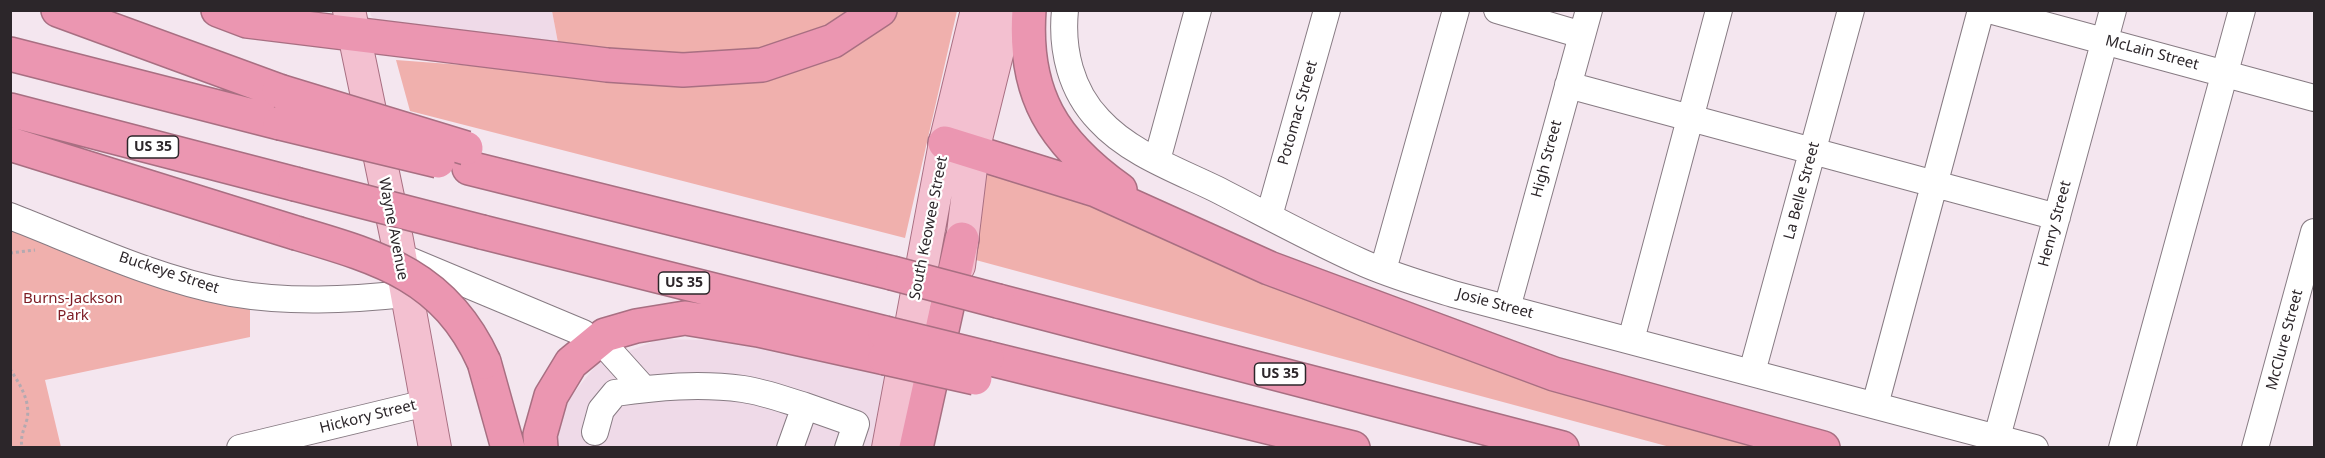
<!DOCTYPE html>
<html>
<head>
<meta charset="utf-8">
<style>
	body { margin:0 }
	#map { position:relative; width:2325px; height:458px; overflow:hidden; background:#f4e6ef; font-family:"Noto Sans",sans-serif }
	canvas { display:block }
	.frame { position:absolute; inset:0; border:12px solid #2c262a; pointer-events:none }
</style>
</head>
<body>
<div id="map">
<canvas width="2325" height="458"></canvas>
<div class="frame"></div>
</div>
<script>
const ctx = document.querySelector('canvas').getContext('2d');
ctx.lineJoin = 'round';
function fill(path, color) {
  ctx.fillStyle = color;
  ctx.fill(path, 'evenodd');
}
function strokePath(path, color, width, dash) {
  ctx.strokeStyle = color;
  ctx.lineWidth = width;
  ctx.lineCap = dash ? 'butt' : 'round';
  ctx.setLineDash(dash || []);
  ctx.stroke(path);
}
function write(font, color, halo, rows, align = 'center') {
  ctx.font = font + ' "Noto Sans",sans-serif';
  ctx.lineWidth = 4.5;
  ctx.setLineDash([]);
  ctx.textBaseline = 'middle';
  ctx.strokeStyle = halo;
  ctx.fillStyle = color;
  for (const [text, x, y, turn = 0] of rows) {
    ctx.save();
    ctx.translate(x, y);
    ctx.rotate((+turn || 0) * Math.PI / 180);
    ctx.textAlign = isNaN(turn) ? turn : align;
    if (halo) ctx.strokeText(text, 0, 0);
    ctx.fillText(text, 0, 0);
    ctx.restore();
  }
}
const built = new Path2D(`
	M 370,11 L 552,11 L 559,48 L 381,25 L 371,16 Z
	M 660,339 L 749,341 L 890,376 L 876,447 L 553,448 L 553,438 L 568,400 L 598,363 Z`);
const green = new Path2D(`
	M 552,11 L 860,11 L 823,32 L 746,55 L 669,57 L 559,48 Z
	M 899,11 L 957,11 L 905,238 L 410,111 L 396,60 L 663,80 L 883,23 Z
	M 988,167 L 1790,447 L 1670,447 L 972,259 Z
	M 10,216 L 250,295 L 250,337 L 45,380 L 61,447 L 11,447 Z`);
const path = new Path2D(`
	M 10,253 L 35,250
	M 10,369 C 19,383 31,401 27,419 C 24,431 20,435 22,448
	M 756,447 L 757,448`);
const minor = new Path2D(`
	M 1065,10 C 1061,50 1071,91 1099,120 C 1129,153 1177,170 1216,189 C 1263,213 1310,239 1359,261 C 1389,275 1422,284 1453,294 L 2035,448
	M 1497,10 L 1582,35
	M 1989,10 L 2314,98
	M 1568,85 L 2057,217
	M 1157,160 L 1198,10
	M 10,216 C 82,244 155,279 231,293 C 289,303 348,300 405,294
	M 1269,216 L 1327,10
	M 399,256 L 583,333
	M 1383,270 L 1456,10
	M 1507,308 L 1589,10
	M 1631,340 L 1719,10
	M 608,349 L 644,389
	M 1752,372 L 1851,10
	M 1875,405 L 1981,10
	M 595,432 L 601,410 L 615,393 C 658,387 699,383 743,389 C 764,392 785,400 805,406
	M 1997,437 L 2113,10
	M 240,448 L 426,403
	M 790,448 L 805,406 L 856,424 L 848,448
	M 2122,448 L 2242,10
	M 2255,448 L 2314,232`);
const major = new Path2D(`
	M 349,10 L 397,240 L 435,448
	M 959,266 L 973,151 L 1008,10
	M 888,448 L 945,143 L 977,10`);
const highway = new Path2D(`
	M 58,10 L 279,91
	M 218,10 L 247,21 L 607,65 L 683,70 L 762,65 L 833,41 L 880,10
	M 1029,10 C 1023,94 1053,142 1120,190
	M 10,54 L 280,123
	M 10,110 L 295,184
	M 945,143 L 1096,190 L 1269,268 L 1554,374 L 1823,448
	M 10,144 L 296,233
	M 469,168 L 892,273
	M 482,232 L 885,333
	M 998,301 L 1562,448
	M 987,358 L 1353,448
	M 484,362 L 508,448
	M 541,448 L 540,435 L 551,396 L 571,363 L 605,335 L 636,326 L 685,318 L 758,330 L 885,358
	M 916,448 L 962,239`);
const highwayBridge = new Path2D(`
	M 279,91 L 466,148
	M 280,123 L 438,161
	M 295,184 L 482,232
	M 296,233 C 381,258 445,276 484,362
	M 892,273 L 998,301
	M 885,333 L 987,358
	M 885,358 L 975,378`);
const shields = [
	[153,147,51],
	[684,283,51],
	[1280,374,51]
];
const shieldNames = [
	["US 35",153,147],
	["US 35",684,283],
	["US 35",1280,374]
];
const streetNames = [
	["McLain Street",2152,53,15],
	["Potomac Street",1298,113,-74],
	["High Street",1547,159,-75],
	["La Belle Street",1802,191,-75],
	["Henry Street",2055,224,-75],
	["South Keowee Street",929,228,-79],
	["Wayne Avenue",393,229,79],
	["Buckeye Street",169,273,18],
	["Josie Street",1495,304,15],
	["McClure Street",2285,340,-75],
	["Hickory Street",368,417,-14]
];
const parkNames = [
	["Burns-Jackson",73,299],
	["Park",73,316]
];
fill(built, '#efdae8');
fill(green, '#f0b0ad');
strokePath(minor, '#877b83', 28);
strokePath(major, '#a86f82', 34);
strokePath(highway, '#a86f82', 36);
strokePath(path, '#b4a9b0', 3, [3, 3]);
strokePath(minor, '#fff', 26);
strokePath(major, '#f3c0d0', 32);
strokePath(highway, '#eb96b1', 33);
strokePath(highwayBridge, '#a86f82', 36, []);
strokePath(highwayBridge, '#eb96b1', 33);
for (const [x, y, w] of shields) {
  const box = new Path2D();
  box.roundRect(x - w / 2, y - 11, w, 22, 4.5);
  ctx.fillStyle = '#fff';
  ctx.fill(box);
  strokePath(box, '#2c262a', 1.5);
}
write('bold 14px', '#2c262a', null, shieldNames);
write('15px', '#2c262a', '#fff', streetNames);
write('15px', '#7d1c24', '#fff', parkNames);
</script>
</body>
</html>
